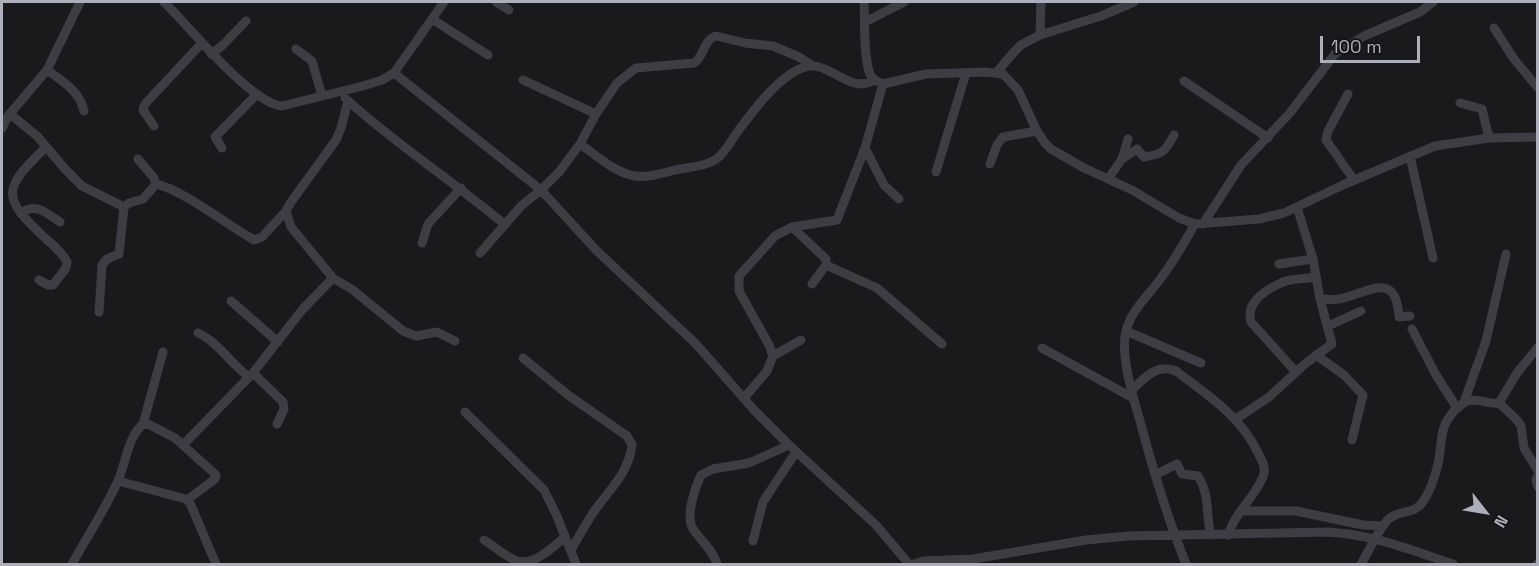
<!DOCTYPE html>
<html>
<head>
<meta charset="utf-8">
<style>
	body { margin:0 }
	#map { position:relative; width:1539px; height:566px; overflow:hidden; background:#1a1a1c; font-family:"Space Grotesk",sans-serif }
	canvas { display:block }
	.frame { position:absolute; inset:0; border:3px solid #adafbb; pointer-events:none }
	.north { position:absolute; left:1455px; top:482px; width:60px; height:60px; -webkit-text-stroke:4px #151517; paint-order:stroke; rotate:121deg; font-size:16px; font-weight:700; line-height:24px; text-align:center; color:#adafbb }
	.north::after { content:''; display:block; margin:auto; width:21px; height:27px; background:#adafbb; clip-path:polygon(50% 0,100% 100%,50% 72%,0 100%) }
	.scale { position:absolute; left:1320px; top:36px; width:100px; height:27px; box-sizing:border-box; border:3px solid #adafbb; border-top:0; padding-left:8px; font-size:18px; line-height:21px; white-space:nowrap; color:#adafbb; -webkit-text-stroke:4px #151517; paint-order:stroke }
</style>
</head>
<body>
<div id="map">
<canvas width="1539" height="566"></canvas>
<div class="frame"></div>
<div class="north">N</div>
<div class="scale">100 m</div>
</div>
<script>
const ctx = document.querySelector('canvas').getContext('2d');
ctx.lineJoin = 'round';
function strokePath(path, color, width, dash) {
  ctx.strokeStyle = color;
  ctx.lineWidth = width;
  ctx.lineCap = dash ? 'butt' : 'round';
  ctx.setLineDash(dash || []);
  ctx.stroke(path);
}
const minor = new Path2D(`
	M 164,2 C 188,25 250,103 282,106 L 363,86 L 382,80 L 394,73 L 444,2
	M 496,2 L 509,10
	M 864,2 C 865,19 863,62 871,76 C 874,80 878,82 883,84 L 926,74 L 986,72 L 1003,74 L 1018,90 L 1037,131 L 1045,143 L 1051,149 L 1084,168 L 1132,190 L 1179,218 L 1195,224 L 1259,219 L 1284,213 L 1345,184 L 1435,146 L 1489,138 L 1538,137
	M 432,19 L 488,55
	M 865,22 L 904,2
	M 1494,28 L 1514,59 L 1538,88
	M 1040,35 L 1041,2
	M 296,49 L 312,61 L 322,96
	M 211,54 L 222,46 L 246,21
	M 47,70 C 62,81 80,91 84,111
	M 997,72 L 1013,53 L 1021,45 L 1040,35 L 1101,16 L 1134,2
	M 394,73 L 541,190 L 596,250 L 696,344 L 755,411 L 789,445 L 876,525 L 909,564
	M 523,80 L 596,114
	M 1184,81 L 1268,138
	M 1348,94 L 1328,131 L 1326,140 L 1354,180
	M 345,98 C 395,144 452,180 504,224
	M 348,101 L 341,128 L 336,140 L 291,202 L 286,211 L 291,227 L 333,278 L 353,290 L 403,331 L 416,336 L 437,332 L 455,341
	M 1460,103 L 1482,109 L 1489,138
	M 10,114 L 37,136 L 65,169 L 82,186 L 124,207
	M 154,126 L 143,110 L 145,104 L 201,44
	M 2,128 L 8,116 L 47,70 L 80,2
	M 580,144 C 596,155 615,173 635,176 C 648,178 663,173 675,170 C 688,167 704,167 715,160 C 725,154 731,140 738,131 C 753,111 778,77 802,68 C 828,57 849,96 874,80
	M 222,148 L 215,137 L 257,94
	M 865,148 L 884,185 L 899,199
	M 1410,156 L 1433,258
	M 138,159 L 154,178 L 156,184
	M 1122,159 L 1137,149 L 1144,157 C 1163,154 1165,152 1174,135
	M 990,164 L 997,145 L 1003,137 L 1037,131
	M 936,172 L 966,73
	M 1108,179 L 1122,159 L 1128,139
	M 156,184 C 183,190 227,225 254,240 L 262,237 L 286,211
	M 21,214 C 34,201 48,214 60,222
	M 1203,224 L 1241,165 L 1289,114 L 1335,54 L 1364,36 L 1420,12 L 1433,2
	M 792,227 L 826,259 L 826,265 L 812,284
	M 422,243 L 428,224 L 461,188
	M 480,253 L 521,206 L 541,190 L 559,172 L 580,144 L 596,114 L 617,83 L 636,68 L 694,63 C 704,57 704,39 716,36 L 745,43 L 773,46 L 799,57 L 813,66
	M 1279,264 L 1313,259
	M 826,265 L 877,288 L 942,344
	M 39,280 L 48,285 L 53,285 L 66,268 L 67,262 C 63,253 53,245 45,238 C 0,196 3,189 46,147
	M 1320,299 C 1327,299 1333,300 1340,299 C 1368,293 1396,269 1399,317 L 1410,316
	M 231,301 L 278,342
	M 99,312 L 102,265 L 107,259 L 119,254 L 124,207 L 129,203 L 143,199 L 156,184
	M 1328,326 L 1361,311
	M 1412,329 L 1436,375 L 1457,408
	M 1126,331 L 1201,363
	M 198,333 C 218,342 231,364 249,377
	M 1042,348 L 1133,398
	M 1316,355 L 1344,375 L 1363,395 L 1352,440
	M 773,356 L 801,340
	M 523,358 L 568,395 L 627,436 L 632,445 C 629,473 608,491 593,513 C 585,525 578,538 571,550
	M 1296,372 L 1251,322 C 1245,302 1267,289 1283,282 C 1293,278 1306,279 1316,277
	M 253,373 L 283,402 L 284,409 L 277,424
	M 1131,391 C 1144,378 1157,363 1176,371 C 1207,395 1241,416 1258,453 C 1263,462 1267,470 1262,479 C 1253,499 1234,514 1228,535
	M 744,398 L 767,371 L 773,356 L 769,345 L 739,291 L 739,276 L 775,236 L 792,227 L 837,220 L 865,148 L 883,84
	M 1464,402 L 1486,341 L 1506,254
	M 1499,403 L 1517,420 L 1521,426 L 1524,448 L 1538,471
	M 465,412 L 544,490 L 556,514 L 576,564
	M 1236,419 L 1269,397 L 1306,363 L 1332,344 L 1320,299 L 1313,259 L 1297,207
	M 143,424 L 163,352
	M 183,445 L 253,373 L 302,310 L 333,278
	M 1155,475 L 1177,464 L 1182,474 L 1198,476 C 1211,497 1205,514 1211,535
	M 1538,475 L 1536,480 L 1538,487
	M 118,481 L 186,499 L 190,503 L 216,564
	M 1241,511 L 1296,511 L 1363,525 L 1382,526
	M 484,540 C 494,546 506,557 517,561 C 534,566 553,547 564,538
	M 753,541 L 763,502 L 796,452
	M 72,564 C 87,537 104,511 117,483 C 126,464 127,438 143,424 L 150,425 L 175,438 L 216,475 L 215,479 L 187,500
	M 717,564 C 712,549 702,542 693,529 C 685,516 695,488 701,475 L 713,469 L 749,463 L 789,445
	M 914,564 L 923,561 L 973,559 L 1086,540 L 1128,536 L 1329,532 C 1375,535 1410,550 1453,564
	M 1186,564 C 1167,517 1153,470 1140,421 C 1133,397 1120,355 1126,331 C 1131,310 1149,295 1161,278 C 1174,261 1184,243 1195,224
	M 1361,564 C 1368,553 1381,524 1390,518 C 1400,510 1414,514 1422,503 C 1430,492 1435,477 1438,464 C 1443,441 1438,427 1456,409 C 1460,406 1463,403 1467,401 C 1480,398 1489,405 1499,403 L 1517,373 L 1538,347
	M 1537,564 L 1538,564`);
strokePath(minor, '#3d3d43', 9);
</script>
</body>
</html>
